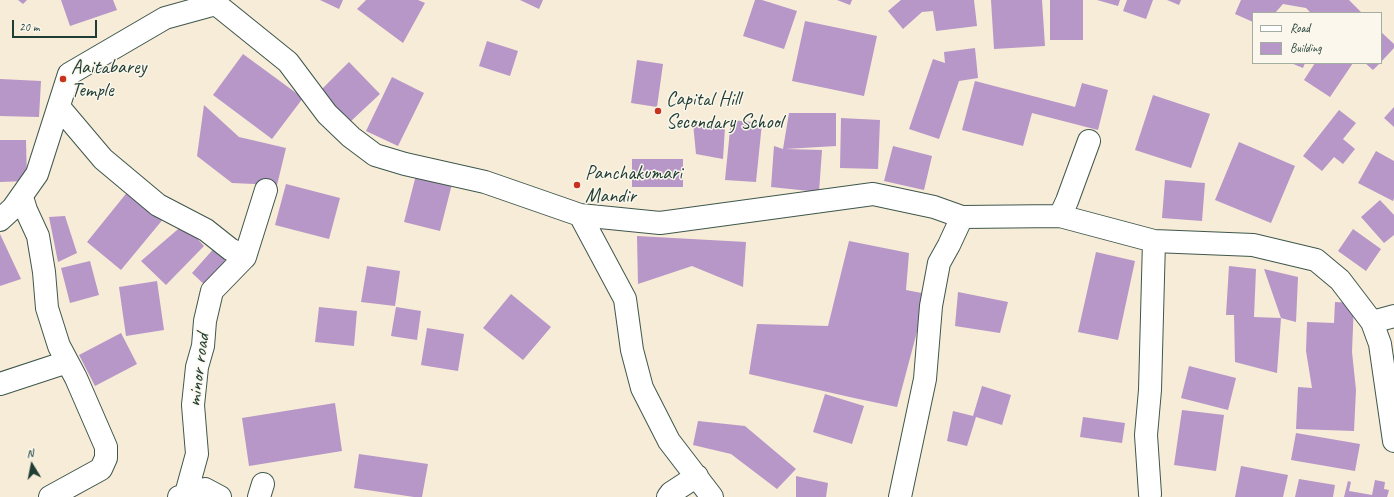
<!DOCTYPE html>
<html>
<head>
<meta charset="utf-8">
<style>
	body { margin:0 }
	#map { position:relative; width:1394px; height:497px; overflow:hidden; background:#f6ecd7; font-family:Caveat,sans-serif }
	canvas { display:block }
	.legend { position:absolute; left:1252px; top:12px; width:130px; height:52px; box-sizing:border-box; background:#fbf7ec; border:1px solid #a3ada2; margin:0; padding:5px 7px; list-style:none; font-size:12px; color:#1f3d34 }
	.legend li { display:flex; align-items:center; gap:8px; height:20px }
	.legend b { width:20px; border:1px solid #a3ada2 }
	.north { position:absolute; left:12px; top:445px; width:40px; height:40px; -webkit-text-stroke:3px #fbf7ec; paint-order:stroke; rotate:350deg; font-size:11px; font-weight:700; line-height:16px; text-align:center; color:#1f3d34 }
	.north::after { content:''; display:block; margin:auto; width:14px; height:18px; background:#1f3d34; clip-path:polygon(50% 0,100% 100%,50% 72%,0 100%) }
	.scale { position:absolute; left:12px; top:20px; width:85px; height:18px; box-sizing:border-box; border:2px solid #1f3d34; border-top:0; padding-left:5px; font-size:12px; line-height:14px; white-space:nowrap; color:#1f3d34; -webkit-text-stroke:3px #fbf7ec; paint-order:stroke }
</style>
</head>
<body>
<div id="map">
<canvas width="1394" height="497"></canvas>
<ul class="legend">
<li><b style="height:5px;background:#fff"></b>Road</li>
<li><b style="height:11px;background:#b796c8"></b>Building</li>
</ul>
<div class="north">N</div>
<div class="scale">20 m</div>
</div>
<script>
const ctx = document.querySelector('canvas').getContext('2d');
ctx.lineJoin = 'round';
function fill(path, color) {
  ctx.fillStyle = color;
  ctx.fill(path, 'evenodd');
}
function strokePath(path, color, width, dash) {
  ctx.strokeStyle = color;
  ctx.lineWidth = width;
  ctx.lineCap = dash ? 'butt' : 'round';
  ctx.setLineDash(dash || []);
  ctx.stroke(path);
}
function write(font, color, halo, rows, align = 'center') {
  ctx.font = font + ' Caveat,sans-serif';
  ctx.lineWidth = 3;
  ctx.setLineDash([]);
  ctx.textBaseline = 'middle';
  ctx.strokeStyle = halo;
  ctx.fillStyle = color;
  for (const [text, x, y, turn = 0] of rows) {
    ctx.save();
    ctx.translate(x, y);
    ctx.rotate((+turn || 0) * Math.PI / 180);
    ctx.textAlign = isNaN(turn) ? turn : align;
    if (halo) ctx.strokeText(text, 0, 0);
    ctx.fillText(text, 0, 0);
    ctx.restore();
  }
}
const building = new Path2D(`
	M 18,0 L 27,0 L 23,4 Z
	M 61,0 L 113,0 L 117,10 L 70,26 Z
	M 320,0 L 343,0 L 339,9 Z
	M 366,0 L 418,0 L 425,3 L 403,43 L 357,9 Z
	M 520,0 L 543,0 L 539,9 Z
	M 755,0 L 762,0 L 797,11 L 784,49 L 743,36 Z
	M 837,0 L 852,0 L 850,5 Z
	M 901,0 L 974,0 L 977,26 L 936,31 L 933,11 L 922,12 L 903,29 L 888,11 Z
	M 991,0 L 1042,0 L 1045,46 L 994,49 Z
	M 1050,0 L 1083,0 L 1083,40 L 1050,40 Z
	M 1097,0 L 1120,0 L 1118,6 Z
	M 1127,0 L 1153,0 L 1146,19 L 1123,11 Z
	M 1167,0 L 1181,0 L 1179,5 Z
	M 1241,0 L 1349,0 L 1362,13 L 1311,13 L 1306,8 L 1283,4 L 1275,13 L 1253,13 L 1253,22 L 1235,14 Z
	M 805,21 L 877,36 L 864,96 L 792,81 Z
	M 1381,32 L 1394,44 L 1394,48 L 1381,62 Z
	M 487,41 L 518,51 L 510,76 L 479,66 Z
	M 975,48 L 978,78 L 959,81 L 939,139 L 909,129 L 933,59 L 945,63 L 944,52 Z
	M 243,54 L 303,98 L 272,139 L 213,95 Z
	M 637,60 L 663,64 L 657,107 L 631,103 Z
	M 349,62 L 380,94 L 350,122 L 320,91 Z
	M 1291,63 L 1305,63 L 1303,68 Z
	M 1315,63 L 1353,63 L 1330,97 L 1304,80 Z
	M 1365,63 L 1380,63 L 1373,70 Z
	M 392,77 L 424,93 L 398,146 L 366,131 Z
	M 0,79 L 41,81 L 39,117 L 0,116 Z
	M 975,81 L 1075,107 L 1082,83 L 1108,90 L 1098,130 L 1032,113 L 1023,146 L 962,130 Z
	M 1153,95 L 1210,114 L 1191,168 L 1135,150 Z
	M 204,105 L 239,137 L 286,148 L 277,185 L 232,183 L 197,156 Z
	M 1394,107 L 1394,127 L 1384,118 Z
	M 1339,110 L 1356,123 L 1343,139 L 1355,149 L 1343,164 L 1334,157 L 1322,171 L 1303,156 Z
	M 789,113 L 836,113 L 836,146 L 785,149 L 822,150 L 819,192 L 771,187 L 774,146 L 783,149 Z
	M 841,118 L 880,120 L 878,169 L 840,168 Z
	M 731,120 L 762,123 L 756,182 L 725,180 Z
	M 693,123 L 725,127 L 723,159 L 696,154 Z
	M 0,140 L 26,140 L 27,181 L 0,182 Z
	M 1239,142 L 1295,166 L 1271,223 L 1215,200 Z
	M 893,146 L 932,156 L 924,190 L 884,181 Z
	M 1376,151 L 1394,161 L 1394,198 L 1393,201 L 1358,183 Z
	M 632,159 L 683,159 L 683,187 L 632,187 Z
	M 416,175 L 452,184 L 440,231 L 404,222 Z
	M 1165,180 L 1205,183 L 1202,221 L 1162,218 Z
	M 286,184 L 340,198 L 329,239 L 275,225 Z
	M 129,190 L 164,218 L 121,270 L 87,242 Z
	M 1380,200 L 1394,215 L 1394,235 L 1384,243 L 1361,217 Z
	M 65,216 L 77,253 L 58,262 L 49,217 Z
	M 184,224 L 204,246 L 166,285 L 141,261 Z
	M 1353,229 L 1381,249 L 1366,271 L 1338,251 Z
	M 0,234 L 21,279 L 0,286 Z
	M 637,236 L 746,242 L 743,287 L 692,266 L 638,284 Z
	M 849,241 L 909,253 L 906,290 L 927,294 L 897,407 L 854,398 L 749,374 L 757,324 L 828,326 Z
	M 217,245 L 235,262 L 209,289 L 192,273 Z
	M 1096,252 L 1135,261 L 1118,340 L 1078,332 Z
	M 90,261 L 99,295 L 70,303 L 61,268 Z
	M 367,266 L 400,271 L 395,306 L 361,302 Z
	M 1229,266 L 1256,269 L 1254,317 L 1281,318 L 1264,269 L 1298,277 L 1296,322 L 1281,318 L 1277,373 L 1235,362 L 1234,315 L 1226,315 Z
	M 157,281 L 164,330 L 126,336 L 119,287 Z
	M 958,292 L 1008,302 L 1000,333 L 955,326 Z
	M 511,294 L 551,327 L 523,360 L 483,328 Z
	M 1335,302 L 1354,303 L 1352,352 L 1356,390 L 1354,431 L 1296,429 L 1298,387 L 1312,388 L 1306,351 L 1307,322 L 1334,323 Z
	M 319,307 L 357,311 L 354,346 L 315,342 Z
	M 396,307 L 421,311 L 417,340 L 391,336 Z
	M 427,328 L 464,334 L 458,371 L 421,365 Z
	M 121,333 L 137,364 L 95,386 L 79,355 Z
	M 1189,366 L 1236,378 L 1228,410 L 1181,398 Z
	M 982,386 L 1011,395 L 1002,425 L 976,417 L 967,446 L 947,441 L 953,411 L 973,416 Z
	M 825,394 L 864,406 L 852,444 L 813,432 Z
	M 335,403 L 342,451 L 249,466 L 242,418 Z
	M 1182,410 L 1224,415 L 1216,471 L 1174,465 Z
	M 1083,417 L 1125,423 L 1122,443 L 1080,437 Z
	M 698,421 L 745,426 L 796,469 L 777,489 L 731,454 L 693,445 Z
	M 1296,433 L 1360,444 L 1355,471 L 1291,460 Z
	M 359,454 L 428,464 L 422,497 L 414,497 L 354,488 Z
	M 1241,466 L 1288,475 L 1283,497 L 1235,497 Z
	M 796,476 L 828,483 L 826,497 L 796,497 Z
	M 1299,479 L 1335,485 L 1333,497 L 1295,497 Z
	M 1375,480 L 1385,482 L 1384,489 L 1389,490 L 1387,497 L 1344,497 L 1348,481 L 1351,482 L 1349,491 L 1372,495 Z`);
const minor = new Path2D(`
	M 59,107 L 103,159 L 158,205 L 206,230 L 230,249 L 245,257 L 266,190 L 245,257 L 212,291 L 205,321 L 203,346 L 197,367 L 193,405 L 197,454 L 186,494
	M 22,197 L 26,210 L 38,236 L 44,272 L 47,308 L 59,346 L 76,378 L 106,447 L 106,458 L 101,469 L 50,497
	M 580,215 L 625,299 L 632,350 L 642,388 L 669,441 L 712,497
	M 1060,216 L 1067,201 L 1089,141
	M 0,220 L 13,208 L 37,174 L 69,74 L 165,18 L 216,4 L 288,62 L 327,114 L 351,137 L 375,155 L 405,164 L 485,182 L 580,215 L 660,223 L 873,194 L 934,207 L 962,217 L 1060,216 L 1154,241 L 1253,245 L 1316,260 L 1340,280 L 1372,322 L 1380,344 L 1394,441
	M 1372,322 L 1394,316
	M 0,384 L 67,362
	M 1150,494 L 1146,435 L 1150,390 L 1154,241
	M 179,497 L 205,489 L 220,497
	M 259,497 L 263,484
	M 668,497 L 671,493 L 697,476
	M 900,497 L 925,379 L 931,306 L 939,263 L 949,245 L 962,217`);
const markers = [
	[63,79,4,"#c8321e"],
	[658,111,4,"#c8321e"],
	[577,185,4,"#c8321e"]
];
const poiNames = [
	["Aaitabarey",71,68],
	["Temple",71,91],
	["Capital Hill",666,100],
	["Secondary School",666,123],
	["Panchakumari",585,174],
	["Mandir",585,197]
];
const streetNames = [
	["minor road",199,370,-83]
];
fill(building, '#b796c8');
strokePath(minor, '#3f574c', 24);
strokePath(minor, '#fff', 22);
for (const [x, y, r, color] of markers) {
  const dot = new Path2D();
  dot.arc(x, y, r, 0, 2 * Math.PI);
  ctx.fillStyle = color;
  ctx.fill(dot);
  strokePath(dot, '#fbf7ec', 1.5);
}
write('20px', '#1f3d34', '#fbf7ec', poiNames, 'left');
write('20px', '#1f3d34', '#fbf7ec', streetNames);
</script>
</body>
</html>
